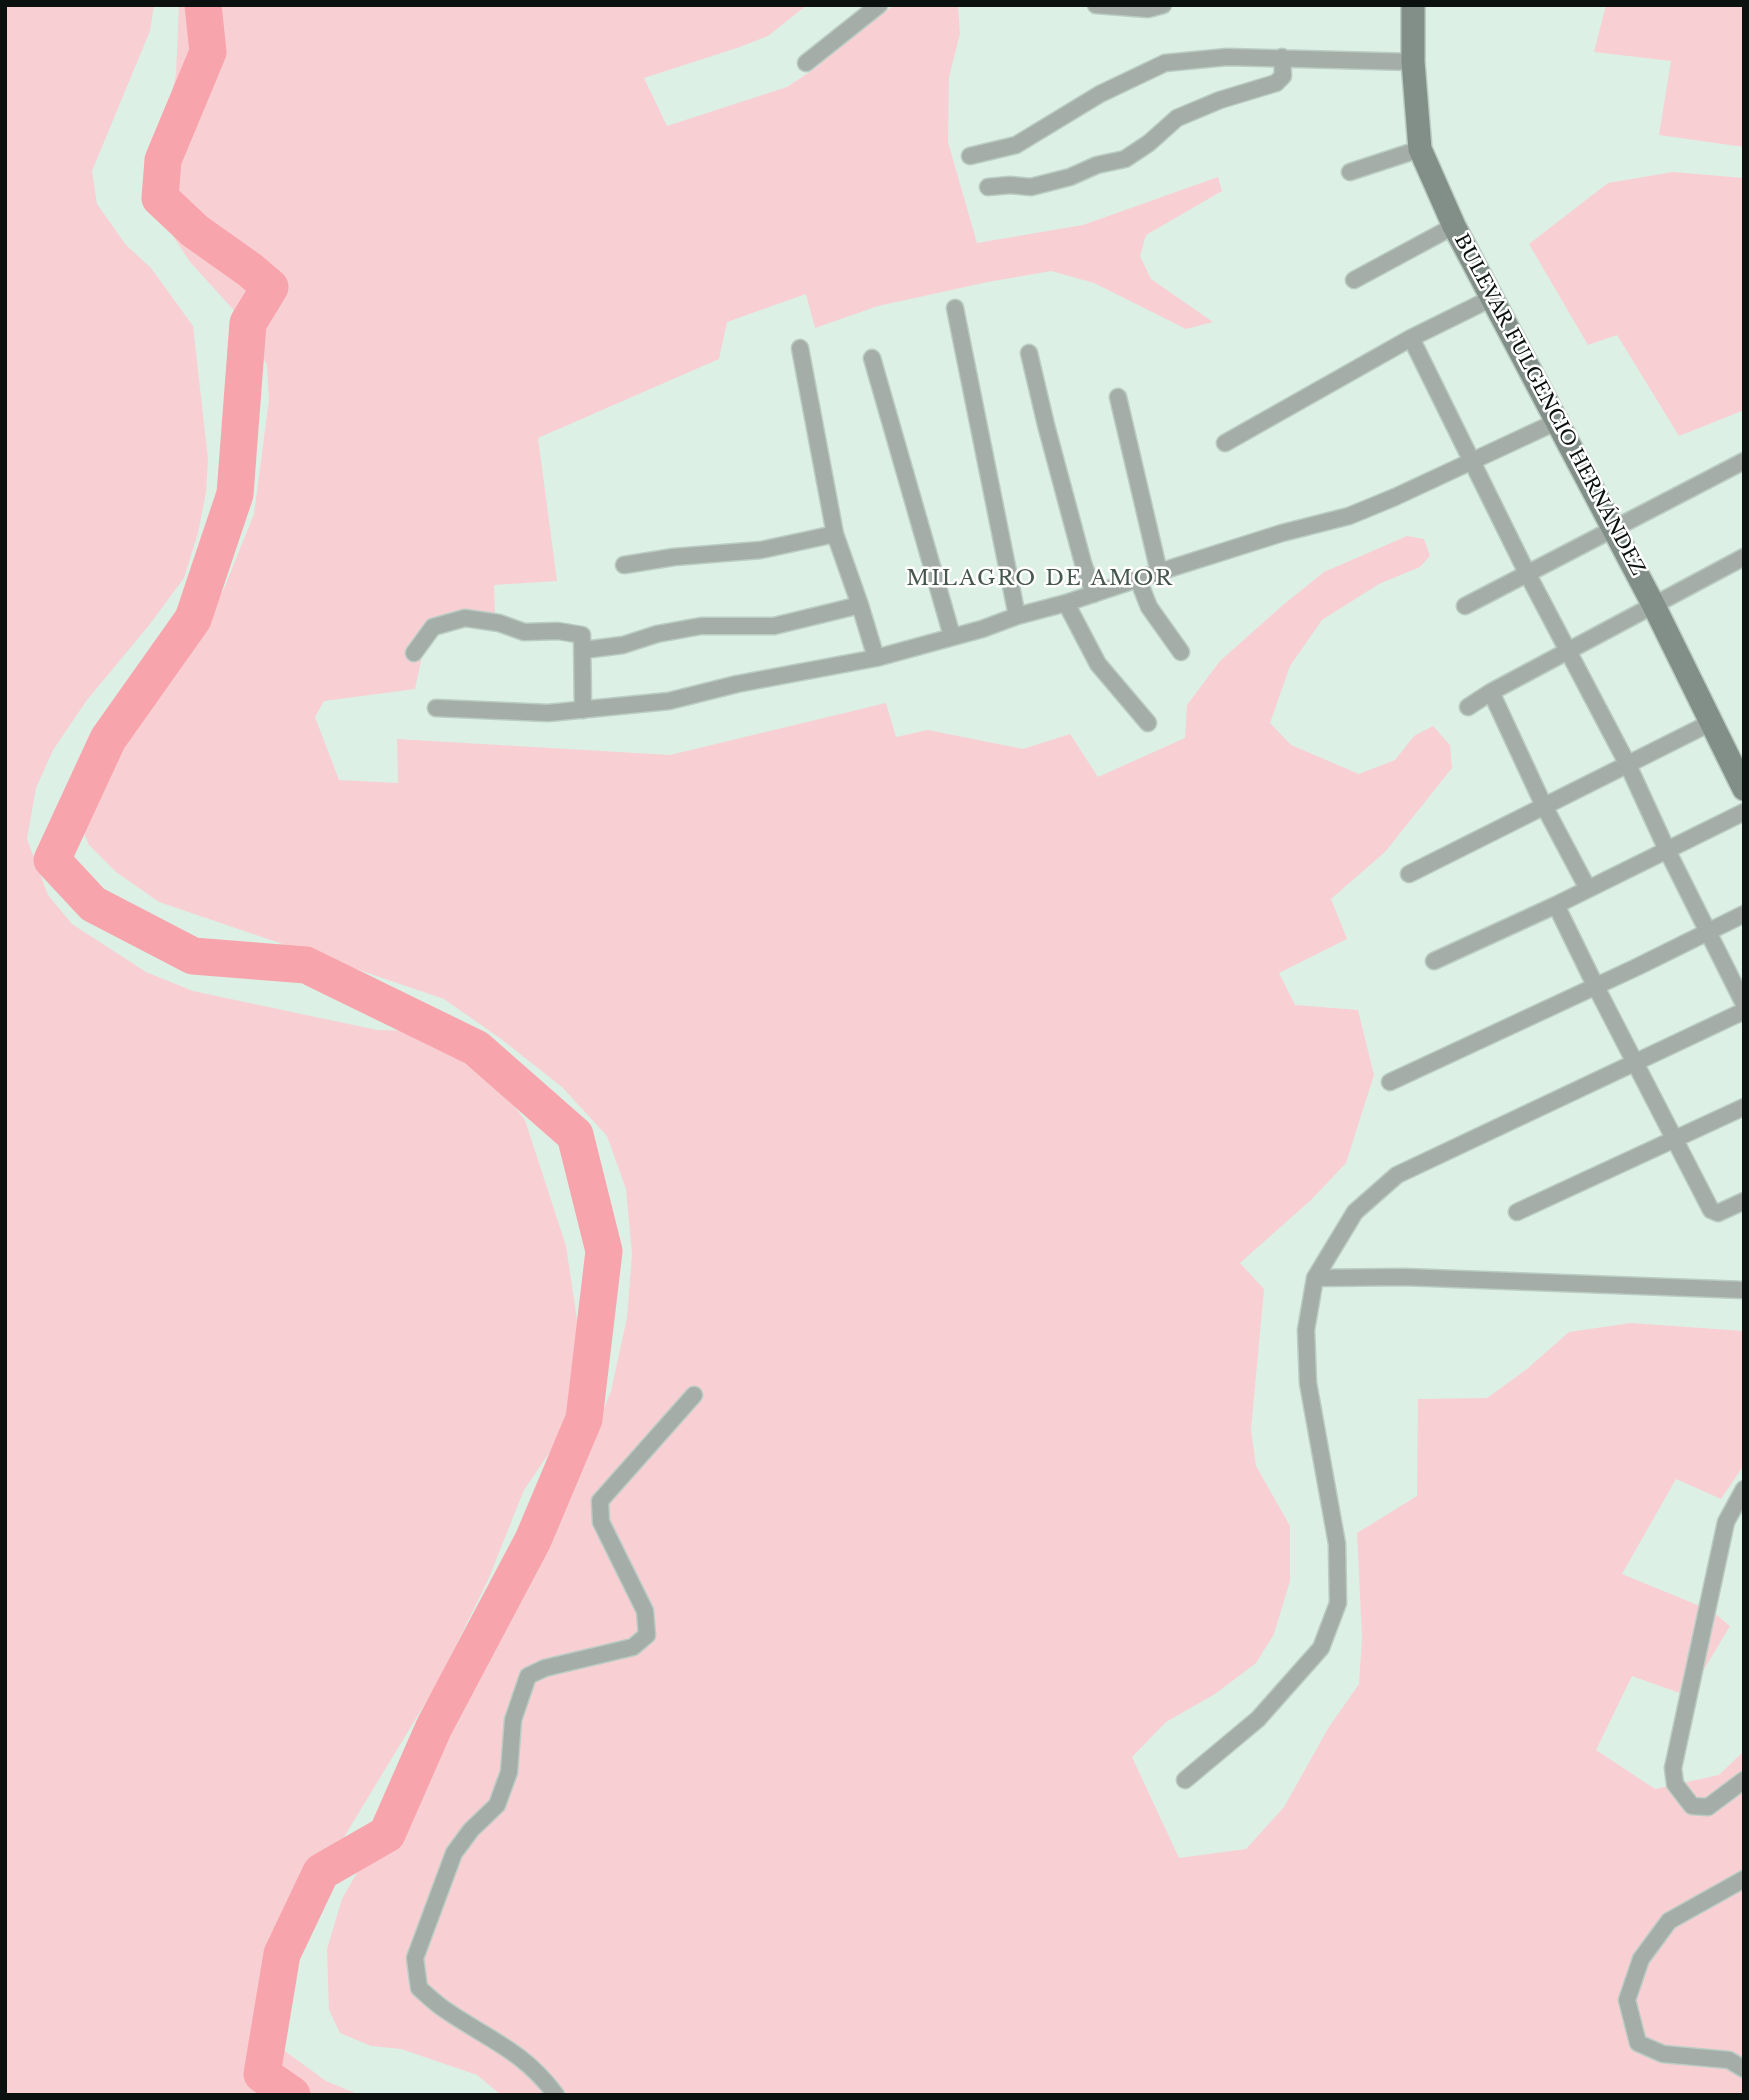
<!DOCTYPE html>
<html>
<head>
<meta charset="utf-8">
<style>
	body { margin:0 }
	#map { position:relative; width:1749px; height:2100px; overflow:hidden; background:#dcf0e5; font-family:"Libre Baskerville",serif }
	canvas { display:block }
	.frame { position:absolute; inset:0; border:7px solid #0a110e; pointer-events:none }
</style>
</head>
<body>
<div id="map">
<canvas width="1749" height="2100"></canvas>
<div class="frame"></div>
</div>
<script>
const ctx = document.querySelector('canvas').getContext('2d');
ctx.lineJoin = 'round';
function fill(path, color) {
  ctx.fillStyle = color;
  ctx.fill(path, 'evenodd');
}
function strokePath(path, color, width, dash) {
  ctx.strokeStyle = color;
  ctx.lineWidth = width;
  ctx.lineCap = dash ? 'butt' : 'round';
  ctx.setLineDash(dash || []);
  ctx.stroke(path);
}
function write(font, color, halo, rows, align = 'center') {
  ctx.font = font + ' "Libre Baskerville",serif';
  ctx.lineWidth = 5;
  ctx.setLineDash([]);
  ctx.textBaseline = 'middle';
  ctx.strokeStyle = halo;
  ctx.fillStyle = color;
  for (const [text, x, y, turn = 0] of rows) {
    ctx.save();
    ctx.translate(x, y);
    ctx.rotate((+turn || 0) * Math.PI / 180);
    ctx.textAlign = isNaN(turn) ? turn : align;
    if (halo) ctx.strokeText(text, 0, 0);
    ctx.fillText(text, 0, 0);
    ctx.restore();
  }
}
const green = new Path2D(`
	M 5,5 L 154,5 L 150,31 L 92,171 L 97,204 L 126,245 L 151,268 L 193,326 L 208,459 L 206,492 L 198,533 L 184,578 L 150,624 L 87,700 L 53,750 L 36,788 L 27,839 L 48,895 L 72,924 L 146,972 L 193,991 L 377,1030 L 422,1031 L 461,1041 L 496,1083 L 525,1120 L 566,1246 L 580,1340 L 580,1381 L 556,1443 L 524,1490 L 488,1580 L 438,1682 L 338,1847 L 314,1874 L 287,1912 L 269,1954 L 261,2014 L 282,2049 L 326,2081 L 360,2095 L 5,2095 Z
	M 179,5 L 807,5 L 768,36 L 737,48 L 644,78 L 667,126 L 787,87 L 817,67 L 857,28 L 895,5 L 958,5 L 960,34 L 949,77 L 948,142 L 977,243 L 1083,225 L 1218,177 L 1222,191 L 1146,235 L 1140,256 L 1151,279 L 1213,322 L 1186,329 L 1094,283 L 1051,271 L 988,282 L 878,306 L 815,328 L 806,294 L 727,322 L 719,359 L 538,438 L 557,581 L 494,585 L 495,620 L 429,624 L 415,689 L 324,701 L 315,717 L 339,780 L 398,783 L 397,739 L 670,755 L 886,703 L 896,737 L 928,730 L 1023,749 L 1070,734 L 1098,777 L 1185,738 L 1187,705 L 1220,661 L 1283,605 L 1324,572 L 1407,536 L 1424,539 L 1430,556 L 1420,567 L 1379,584 L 1322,620 L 1290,666 L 1270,723 L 1291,745 L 1359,774 L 1395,760 L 1414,736 L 1433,726 L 1450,745 L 1452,768 L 1385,852 L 1331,899 L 1347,939 L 1279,973 L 1295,1005 L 1358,1010 L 1374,1075 L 1346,1163 L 1311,1200 L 1240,1263 L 1264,1289 L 1251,1430 L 1256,1466 L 1290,1526 L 1290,1581 L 1274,1634 L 1256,1663 L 1215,1694 L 1166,1722 L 1132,1757 L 1179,1858 L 1246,1849 L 1284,1807 L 1329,1727 L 1359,1684 L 1362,1638 L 1357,1533 L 1417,1496 L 1418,1399 L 1487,1398 L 1527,1369 L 1569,1332 L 1631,1323 L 1744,1331 L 1744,1465 L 1721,1499 L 1676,1479 L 1622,1574 L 1712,1611 L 1730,1626 L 1688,1696 L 1632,1676 L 1596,1750 L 1655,1789 L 1719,1775 L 1744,1751 L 1744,2095 L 501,2095 L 477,2075 L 401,2049 L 371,2046 L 340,2033 L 329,2010 L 327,1949 L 342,1899 L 422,1759 L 479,1665 L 540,1532 L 590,1441 L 611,1391 L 627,1318 L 632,1254 L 626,1189 L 607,1136 L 562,1087 L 501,1039 L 444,999 L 159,902 L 116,872 L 89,845 L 76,815 L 105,762 L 162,672 L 195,623 L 223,591 L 254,514 L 269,400 L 267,365 L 239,316 L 190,262 L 160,216 L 162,138 L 176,74 Z
	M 1606,5 L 1744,5 L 1744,147 L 1659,135 L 1671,61 L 1594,52 Z
	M 1673,172 L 1744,178 L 1744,412 L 1742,411 L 1679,436 L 1617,335 L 1588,345 L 1529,244 L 1608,183 Z`);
const river = new Path2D(`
	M 203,5 L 208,52 L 163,160 L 160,198 L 195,231 L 250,270 L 270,287 L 248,323 L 235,494 L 193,619 L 108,739 L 52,860 L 93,904 L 193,956 L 306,965 L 476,1048 L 575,1135 L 604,1251 L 584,1419 L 533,1540 L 434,1727 L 387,1834 L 321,1872 L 282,1954 L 262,2074 L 292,2095`);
const street = new Path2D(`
	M 1096,5 L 1148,9 L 1163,5
	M 806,63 L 879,5
	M 970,156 L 1016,145 L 1100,94 L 1165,63 L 1227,57 L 1413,62
	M 1350,172 L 1420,149
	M 988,187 L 1010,185 L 1031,187 L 1070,177 L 1097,165 L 1125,159 L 1149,143 L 1177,118 L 1220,100 L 1276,83 L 1283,76 L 1282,57
	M 1354,280 L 1454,226
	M 955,308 L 1017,616
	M 1411,338 L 1527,573 L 1628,765 L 1667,850 L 1744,1004
	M 800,348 L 835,534 L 860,605 L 876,658
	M 1029,353 L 1046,425 L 1083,563 L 1094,594
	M 872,358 L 952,636
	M 1118,397 L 1159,572
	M 1225,443 L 1411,338 L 1492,298
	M 624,565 L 674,557 L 761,550 L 835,534
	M 1138,579 L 1149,607 L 1181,652
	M 1066,603 L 1098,664 L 1148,723
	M 1465,606 L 1744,461
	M 584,650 L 623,645 L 657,634 L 701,626 L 774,626 L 860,605
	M 414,653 L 433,627 L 465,618 L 499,623 L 524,632 L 558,631 L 582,635 L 583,710
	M 1491,692 L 1544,806 L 1588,889
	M 1468,707 L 1491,692 L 1744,557
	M 436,708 L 548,713 L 669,701 L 737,684 L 876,658 L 982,629 L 1017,616 L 1066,603 L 1159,572 L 1282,533 L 1349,516 L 1395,497 L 1558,421
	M 1409,874 L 1710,723
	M 1556,905 L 1595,985 L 1711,1210 L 1718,1213 L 1744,1201
	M 1434,961 L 1556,905 L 1744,812
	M 1390,1082 L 1637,967 L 1744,914
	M 1517,1212 L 1744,1107
	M 1315,1278 L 1404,1277 L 1744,1290
	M 1744,1489 L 1726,1522 L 1673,1768 L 1675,1784 L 1692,1806 L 1708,1807 L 1744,1780
	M 1185,1780 L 1258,1719 L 1321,1648 L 1338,1603 L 1337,1544 L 1308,1383 L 1306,1330 L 1315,1278 L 1355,1212 L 1397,1175 L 1744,1011
	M 1744,1879 L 1669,1921 L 1641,1959 L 1627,2000 L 1638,2043 L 1663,2054 L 1729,2060 L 1744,2069
	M 556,2095 C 523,2050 487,2039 444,2009 C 435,2003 427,1995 419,1988 L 415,1958 L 454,1853 L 471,1830 L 497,1805 L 509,1772 L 513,1720 L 528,1676 L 545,1668 L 633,1647 L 647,1635 L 645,1611 L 601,1522 L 600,1501 L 694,1395`);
const secondary = new Path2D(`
	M 1413,5 L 1413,62 L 1420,149 L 1454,226 L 1653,604 L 1744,789`);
const streetNames = [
	["BULEVAR FULGENCIO HERNÁNDEZ",1549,405,62]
];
const neighbourhoodNames = [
	["MILAGRO DE AMOR",1040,579]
];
fill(green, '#f8d0d3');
strokePath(river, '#f8a4ac', 37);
strokePath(street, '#baccc3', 19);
strokePath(secondary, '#baccc3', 26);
strokePath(street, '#a4ada8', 16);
strokePath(secondary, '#828f88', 23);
write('19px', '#0a110e', '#fff', streetNames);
ctx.letterSpacing = '2px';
write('21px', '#46574e', '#fff', neighbourhoodNames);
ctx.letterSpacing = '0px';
</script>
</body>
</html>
